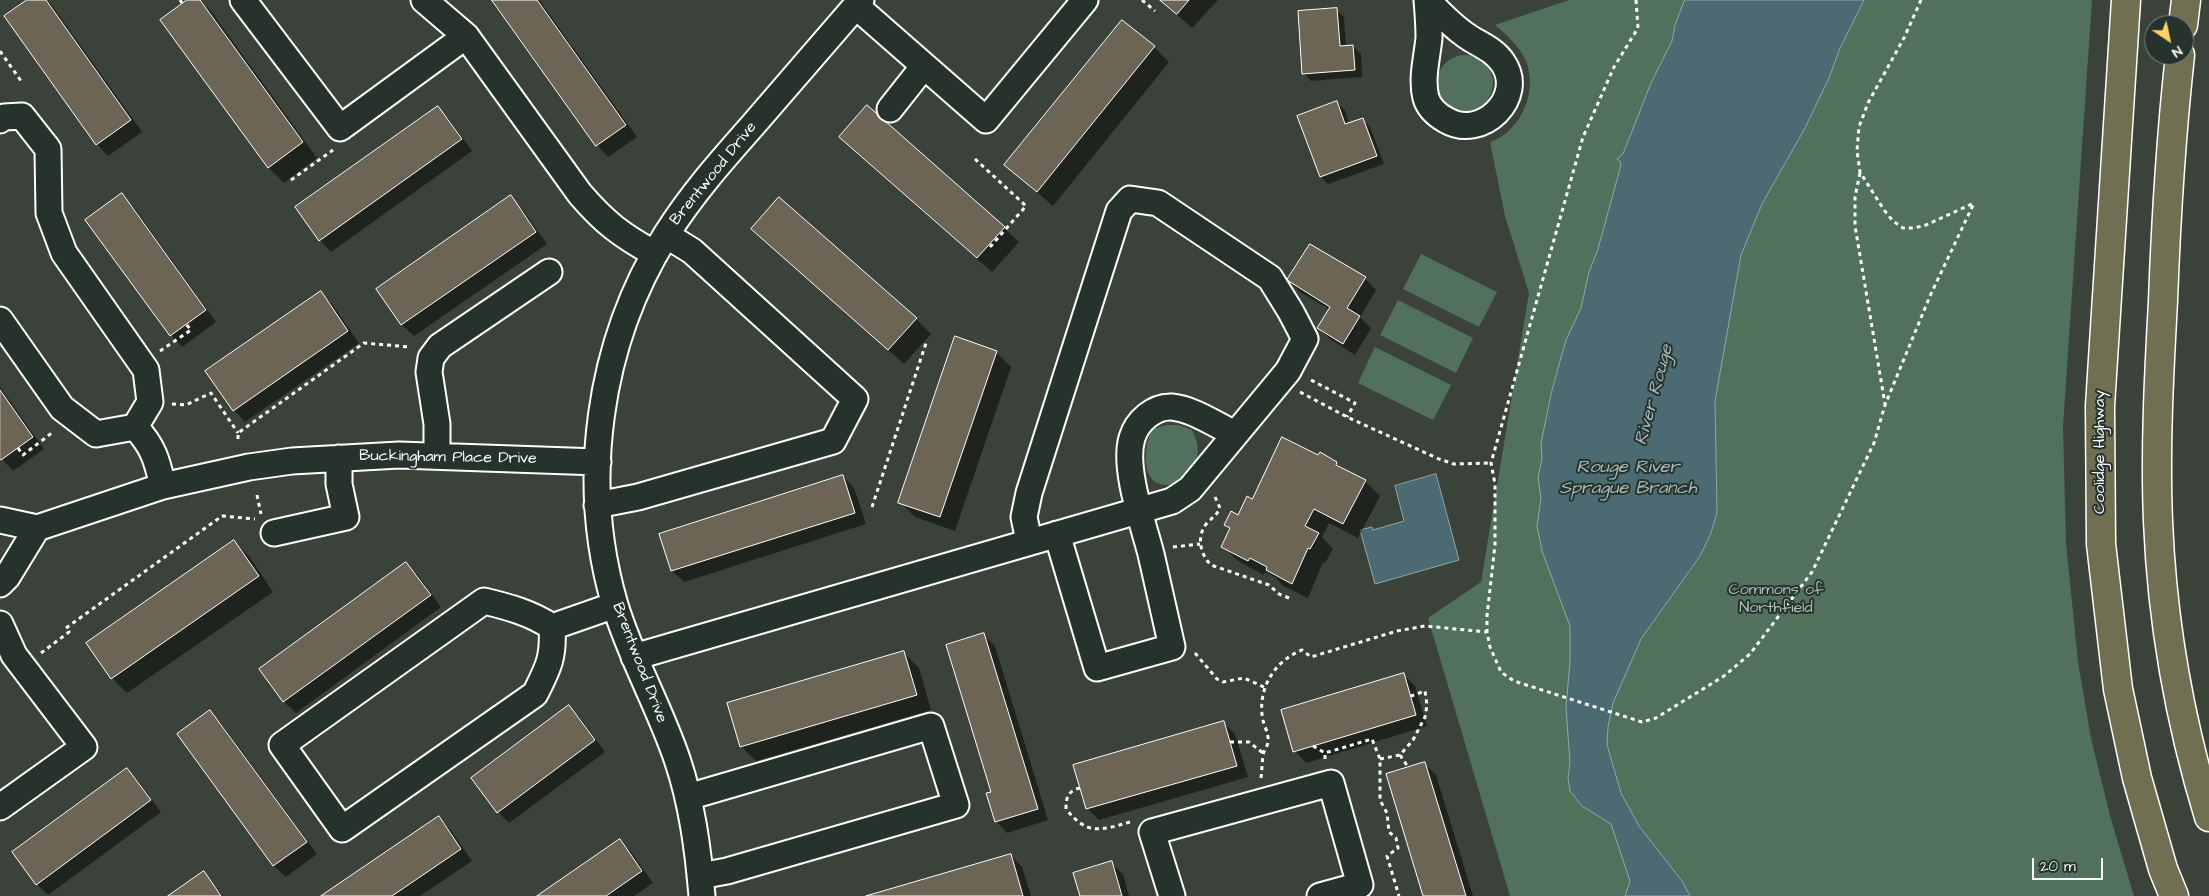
<!DOCTYPE html>
<html>
<head>
<meta charset="utf-8">
<style>
	body { margin:0 }
	#map { position:relative; width:2209px; height:896px; overflow:hidden; background:#3b4239; font-family:"Architects Daughter",sans-serif }
	canvas { display:block }
	.north { position:absolute; left:2144px; top:15px; width:50px; height:50px; box-sizing:border-box; background:#26332d; border:1px solid #7d8581; border-radius:50%; rotate:146deg; font-size:14px; font-weight:700; line-height:20px; text-align:center; color:#fff }
	.north::after { content:''; display:block; margin:auto; width:18px; height:22px; background:#ffd166; clip-path:polygon(50% 0,100% 100%,50% 72%,0 100%) }
	.scale { position:absolute; left:2032px; top:858px; width:71px; height:22px; box-sizing:border-box; border:2px solid #fff; border-top:0; padding-left:6px; font-size:15px; line-height:18px; white-space:nowrap; color:#fff; -webkit-text-stroke:4px #26332d; paint-order:stroke }
</style>
</head>
<body>
<div id="map">
<canvas width="2209" height="896"></canvas>
<div class="north">N</div>
<div class="scale">20 m</div>
</div>
<script>
const ctx = document.querySelector('canvas').getContext('2d');
ctx.lineJoin = 'round';
function fill(path, color) {
  ctx.fillStyle = color;
  ctx.fill(path, 'evenodd');
}
function strokePath(path, color, width, dash) {
  ctx.strokeStyle = color;
  ctx.lineWidth = width;
  ctx.lineCap = dash ? 'butt' : 'round';
  ctx.setLineDash(dash || []);
  ctx.stroke(path);
}
function write(font, color, halo, rows, align = 'center') {
  ctx.font = font + ' "Architects Daughter",sans-serif';
  ctx.lineWidth = 4;
  ctx.setLineDash([]);
  ctx.textBaseline = 'middle';
  ctx.strokeStyle = halo;
  ctx.fillStyle = color;
  for (const [text, x, y, turn = 0] of rows) {
    ctx.save();
    ctx.translate(x, y);
    ctx.rotate((+turn || 0) * Math.PI / 180);
    ctx.textAlign = isNaN(turn) ? turn : align;
    if (halo) ctx.strokeText(text, 0, 0);
    ctx.fillText(text, 0, 0);
    ctx.restore();
  }
}
const green = new Path2D(`
	M 1569,0 L 2092,0 L 2063,426 L 2066,543 L 2078,662 L 2091,738 L 2110,816 L 2134,896 L 1510,896 L 1428,618 L 1481,582 L 1529,293 L 1505,216 L 1490,142 C 1521,132 1538,91 1526,61 C 1519,46 1507,35 1495,25 Z
	M1437 83a28 28 0 1 1 56 0a28 28 0 1 1-56 0Z
	M 1421,254 L 1497,292 L 1479,327 L 1403,289 Z
	M 1398,300 L 1473,338 L 1456,373 L 1380,335 Z
	M 1375,347 L 1451,385 L 1433,420 L 1358,383 Z
	M 1167,425 L 1178,425 L 1192,430 C 1219,478 1142,512 1146,455 C 1146,446 1148,437 1152,429 Z`);
const water = new Path2D(`
	M 1685,0 L 1864,0 L 1840,48 L 1829,78 L 1805,128 L 1762,204 L 1741,255 L 1715,401 L 1717,513 L 1711,533 L 1700,556 L 1641,639 L 1613,703 L 1608,727 L 1607,745 L 1621,793 L 1639,826 L 1682,881 L 1690,896 L 1625,896 L 1630,881 L 1611,824 L 1582,806 L 1570,791 L 1568,778 L 1570,763 L 1566,707 L 1570,662 L 1570,626 L 1542,551 L 1537,526 L 1541,498 L 1538,478 L 1542,458 L 1541,443 L 1552,390 L 1566,340 L 1581,308 L 1589,272 L 1598,249 L 1621,165 L 1620,161 L 1617,159 L 1623,154 L 1651,83 L 1672,41 L 1675,25 Z
	M 1436,474 L 1459,560 L 1375,584 L 1360,530 L 1372,527 L 1373,530 L 1404,521 L 1395,486 Z`);
const shadow = new Path2D(`
	M 29,0 L 47,0 L 51,4 L 142,132 L 108,156 L 97,144 Z
	M 189,0 L 200,0 L 210,10 L 317,158 L 284,183 L 269,168 L 161,20 Z
	M 494,0 L 539,0 L 637,137 L 608,157 L 597,145 Z
	M 1160,0 L 1218,0 L 1192,28 Z
	M 1336,10 L 1344,17 L 1346,47 L 1353,46 L 1361,54 L 1362,77 L 1311,81 L 1304,73 Z
	M 1154,47 L 1169,62 L 1053,206 L 1006,165 Z
	M 1337,103 L 1345,110 L 1349,124 L 1362,119 L 1370,127 L 1384,164 L 1328,184 L 1321,177 L 1299,117 Z
	M 437,107 L 449,119 L 472,151 L 331,252 L 320,240 Z
	M 856,152 L 1004,228 L 1019,242 L 992,272 Z
	M 121,195 L 133,206 L 216,322 L 182,347 L 171,335 Z
	M 510,197 L 522,209 L 547,244 L 414,336 L 402,325 L 378,289 Z
	M 768,243 L 916,319 L 931,334 L 904,364 Z
	M 1365,278 L 1376,290 L 1360,317 L 1371,328 L 1355,355 L 1330,339 L 1318,328 L 1330,310 L 1300,292 L 1289,280 Z
	M 321,293 L 332,304 L 359,343 L 245,422 L 234,410 Z
	M 996,352 L 1011,367 L 955,531 L 915,517 L 900,502 Z
	M 0,387 L 44,449 L 13,471 L 0,457 Z
	M 1319,457 L 1336,463 L 1344,470 L 1365,481 L 1380,496 L 1358,538 L 1329,523 L 1322,537 L 1333,549 L 1325,563 L 1323,562 L 1308,598 L 1282,585 L 1275,577 L 1265,572 L 1264,575 L 1238,561 L 1223,546 L 1231,530 L 1225,525 L 1238,517 L 1253,501 Z
	M 843,476 L 854,488 L 866,524 L 684,582 L 672,571 L 660,534 Z
	M 234,542 L 249,556 L 273,592 L 127,693 L 112,678 L 88,643 Z
	M 406,564 L 418,575 L 441,607 L 296,713 L 284,702 L 261,669 Z
	M 984,635 L 995,646 L 1048,820 L 1007,833 L 996,821 L 992,793 Z
	M 904,653 L 919,668 L 931,710 L 756,761 L 741,746 Z
	M 1403,674 L 1415,686 L 1427,726 L 1306,763 L 1295,751 Z
	M 569,707 L 580,718 L 605,752 L 509,823 L 498,812 Z
	M 210,711 L 221,723 L 317,854 L 286,877 L 274,866 L 179,734 Z
	M 1224,723 L 1235,734 L 1248,777 L 1099,820 L 1087,808 Z
	M 1424,763 L 1436,775 L 1473,896 L 1425,896 Z
	M 127,769 L 138,781 L 161,812 L 48,895 L 37,884 Z
	M 439,817 L 450,829 L 472,861 L 420,896 L 323,896 Z
	M 620,840 L 631,852 L 653,883 L 634,896 L 539,896 Z
	M 1011,855 L 1022,867 L 1031,896 L 870,896 Z
	M 1111,863 L 1123,874 L 1129,896 L 1081,896 Z
	M 204,873 L 223,896 L 170,896 Z`);
const building = new Path2D(`
	M 27,0 L 46,0 L 131,120 L 96,145 L 4,16 Z
	M 187,0 L 200,0 L 303,142 L 268,168 L 160,20 Z
	M 492,0 L 537,0 L 626,125 L 596,146 Z
	M 1160,0 L 1189,0 L 1177,14 Z
	M 1337,8 L 1340,46 L 1353,45 L 1355,70 L 1302,74 L 1298,11 Z
	M 1122,20 L 1155,46 L 1037,192 L 1004,165 Z
	M 1337,101 L 1345,124 L 1363,118 L 1377,156 L 1320,177 L 1297,116 Z
	M 867,105 L 1005,227 L 977,258 L 839,137 Z
	M 438,106 L 462,139 L 319,241 L 295,207 Z
	M 122,193 L 206,310 L 170,336 L 85,220 Z
	M 511,195 L 536,232 L 401,325 L 376,289 Z
	M 779,197 L 917,318 L 888,350 L 751,229 Z
	M 1310,244 L 1366,277 L 1347,308 L 1360,316 L 1343,344 L 1317,328 L 1330,307 L 1287,280 Z
	M 321,291 L 348,331 L 233,411 L 205,371 Z
	M 955,336 L 997,351 L 940,517 L 898,503 Z
	M 0,390 L 33,437 L 1,460 L 0,459 Z
	M 1282,437 L 1318,455 L 1320,452 L 1337,462 L 1336,465 L 1366,480 L 1343,524 L 1314,509 L 1305,526 L 1319,533 L 1310,549 L 1308,548 L 1292,584 L 1266,570 L 1267,567 L 1250,558 L 1248,561 L 1221,547 L 1230,528 L 1224,525 L 1231,511 L 1238,515 L 1247,496 L 1252,499 Z
	M 843,475 L 855,513 L 671,571 L 659,534 Z
	M 234,540 L 259,576 L 111,679 L 86,643 Z
	M 406,562 L 431,595 L 283,702 L 259,669 Z
	M 984,633 L 1038,809 L 995,822 L 986,793 L 991,792 L 946,645 Z
	M 904,651 L 917,695 L 740,747 L 727,703 Z
	M 1404,673 L 1416,715 L 1293,752 L 1281,710 Z
	M 569,705 L 595,740 L 497,813 L 471,778 Z
	M 210,710 L 307,842 L 273,866 L 177,734 Z
	M 1224,721 L 1237,766 L 1086,809 L 1073,765 Z
	M 1425,762 L 1466,896 L 1423,896 L 1386,774 Z
	M 127,768 L 151,800 L 36,885 L 12,852 Z
	M 439,816 L 461,849 L 392,896 L 321,896 Z
	M 620,839 L 642,871 L 606,896 L 537,896 Z
	M 1011,854 L 1023,896 L 866,896 Z
	M 1112,861 L 1122,896 L 1080,896 L 1073,873 Z
	M 204,871 L 221,896 L 168,896 Z`);
const path = new Path2D(`
	M 180,0 L 182,3
	M 1142,0 L 1155,11
	M 1636,0 L 1638,28 L 1614,67 L 1583,137 L 1491,463 L 1495,484 L 1495,545 L 1487,616 L 1487,632 L 1490,647 L 1501,672 L 1514,681 L 1642,722 L 1656,718 L 1724,676 L 1750,654 L 1812,572 L 1874,443 L 1885,405 L 1930,296 L 1974,203
	M 1921,0 L 1904,38 L 1868,103 L 1859,127 L 1857,151 L 1860,172 L 1884,210 L 1893,221 L 1903,228 L 1914,228 L 1926,225 L 1974,203
	M 0,51 L 21,81
	M 975,159 L 1026,206 L 991,246 L 989,245
	M 1860,173 L 1855,197 L 1855,226 L 1885,404
	M 291,180 L 333,150
	M 160,351 L 191,330 L 186,324
	M 1311,380 L 1355,403 L 1347,417
	M 1300,392 L 1347,417 L 1439,459 L 1454,464 L 1491,463
	M 172,404 L 186,405 L 211,393 L 238,433
	M 238,439 L 238,433 L 364,343 L 410,347
	M 18,448 L 23,455 L 53,432
	M 257,495 L 261,514
	M 1215,497 L 1220,508 C 1217,515 1212,518 1207,523 C 1196,536 1200,554 1211,565 L 1269,585 L 1279,594 L 1289,598
	M 872,507 L 926,343
	M 1173,547 L 1200,544
	M 41,653 L 69,632 L 66,628 L 222,516 L 255,519
	M 1195,653 L 1217,679 L 1223,682 L 1244,678 L 1266,688
	M 1230,742 L 1249,742 L 1263,753
	M 1313,746 L 1325,753
	M 1400,755 L 1408,767
	M 1325,759 L 1325,753 L 1372,739 L 1380,759 L 1380,800 L 1387,813 L 1389,832 L 1396,838 L 1398,848 L 1387,856 L 1399,896
	M 1380,759 L 1400,755 L 1413,740 L 1425,717 L 1427,705 L 1425,691 L 1411,696
	M 1261,778 C 1262,771 1262,763 1263,755 C 1264,750 1268,746 1268,741 C 1269,732 1262,723 1262,714 C 1259,686 1276,660 1302,650 L 1311,657 L 1397,631 L 1425,626 L 1487,632
	M 1080,788 C 1068,791 1066,797 1066,809 C 1087,835 1099,831 1130,822`);
const minor = new Path2D(`
	M 243,0 L 340,128 L 466,36
	M 424,0 L 466,36 L 580,194 C 605,223 621,235 655,254
	M 1427,0 C 1428,12 1429,25 1429,38 C 1427,58 1421,79 1426,98 C 1429,108 1437,115 1446,120 C 1482,141 1526,97 1503,63 C 1493,48 1477,44 1464,34 C 1450,24 1439,12 1427,0
	M 856,6 L 986,120 L 1085,0
	M 890,109 L 924,66
	M 0,120 L 4,117 L 22,116 L 48,149 L 49,213 L 64,253 L 146,370 L 150,402 L 135,427
	M 0,320 L 62,408 L 96,434 L 135,427
	M 135,427 C 154,447 157,461 163,486
	M 437,456 L 437,424 L 429,372 L 431,358 L 440,346 L 549,272
	M 597,505 L 638,497 L 833,441 L 855,399 L 692,251 L 666,235
	M 0,520 L 37,528 L 163,486 L 249,467 L 292,461 L 399,455 L 598,462
	M 274,533 L 346,517 L 339,484 L 339,458
	M 1057,534 L 1097,668 L 1172,647 C 1165,616 1158,585 1151,554 C 1143,523 1123,468 1132,438 C 1137,421 1154,406 1172,407 C 1193,409 1216,425 1235,434
	M 0,584 L 7,577 L 37,528
	M 0,624 L 14,655 L 84,747 L 0,807
	M 552,627 C 531,613 509,607 484,601 L 282,745 L 342,829 L 535,694 C 548,668 554,658 552,627 L 615,605
	M 634,657 L 1172,501 L 1190,489 L 1288,371 L 1305,339 L 1291,312 L 1270,278 L 1158,203 L 1130,199 L 1119,211 L 1029,493 L 1024,517 L 1029,541
	M 688,797 L 931,726 L 956,805 L 727,871 L 700,876
	M 702,896 C 698,849 692,803 677,759 C 659,706 631,658 615,605 C 579,483 598,343 666,235 C 691,195 722,160 753,125 C 789,83 825,42 861,0
	M 1172,896 L 1152,832 L 1331,783 L 1360,885 L 1320,896`);
const major = new Path2D(`
	M 2126,0 L 2100,406 L 2101,544 L 2118,689 L 2137,778 L 2163,869 L 2174,896
	M 2183,25 L 2186,0
	M 2180,55 C 2171,137 2166,219 2163,301 C 2159,374 2155,448 2158,521 C 2162,620 2180,722 2209,817`);
const streetNames = [
	["Brentwood Drive",714,174,-51],
	["Coolidge Highway",2101,452,-90],
	["Buckingham Place Drive",448,458,1],
	["Brentwood Drive",639,663,69]
];
const parkNames = [
	["Commons of",1776,591],
	["Northfield",1776,609]
];
const waterNames = [
	["River Rouge",1655,395,-75],
	["Rouge River",1628,468],
	["Sprague Branch",1628,489]
];
fill(green, '#51715c');
fill(water, '#4b6a71');
strokePath(water, '#93a6aa', 1);
fill(shadow, '#0007');
fill(building, '#6c6455');
strokePath(building, '#fff', 1);
strokePath(minor, '#fff', 29);
strokePath(major, '#fff', 31);
strokePath(path, '#fff', 3, [4, 4]);
strokePath(minor, '#26332d', 25);
strokePath(major, '#716f52', 28);
write('16px', '#fff', '#26332d', streetNames);
write('16px', '#b1bfb6', '#26332d', parkNames);
write('italic 18px', '#aebcbf', '#26332d', waterNames);
</script>
</body>
</html>
